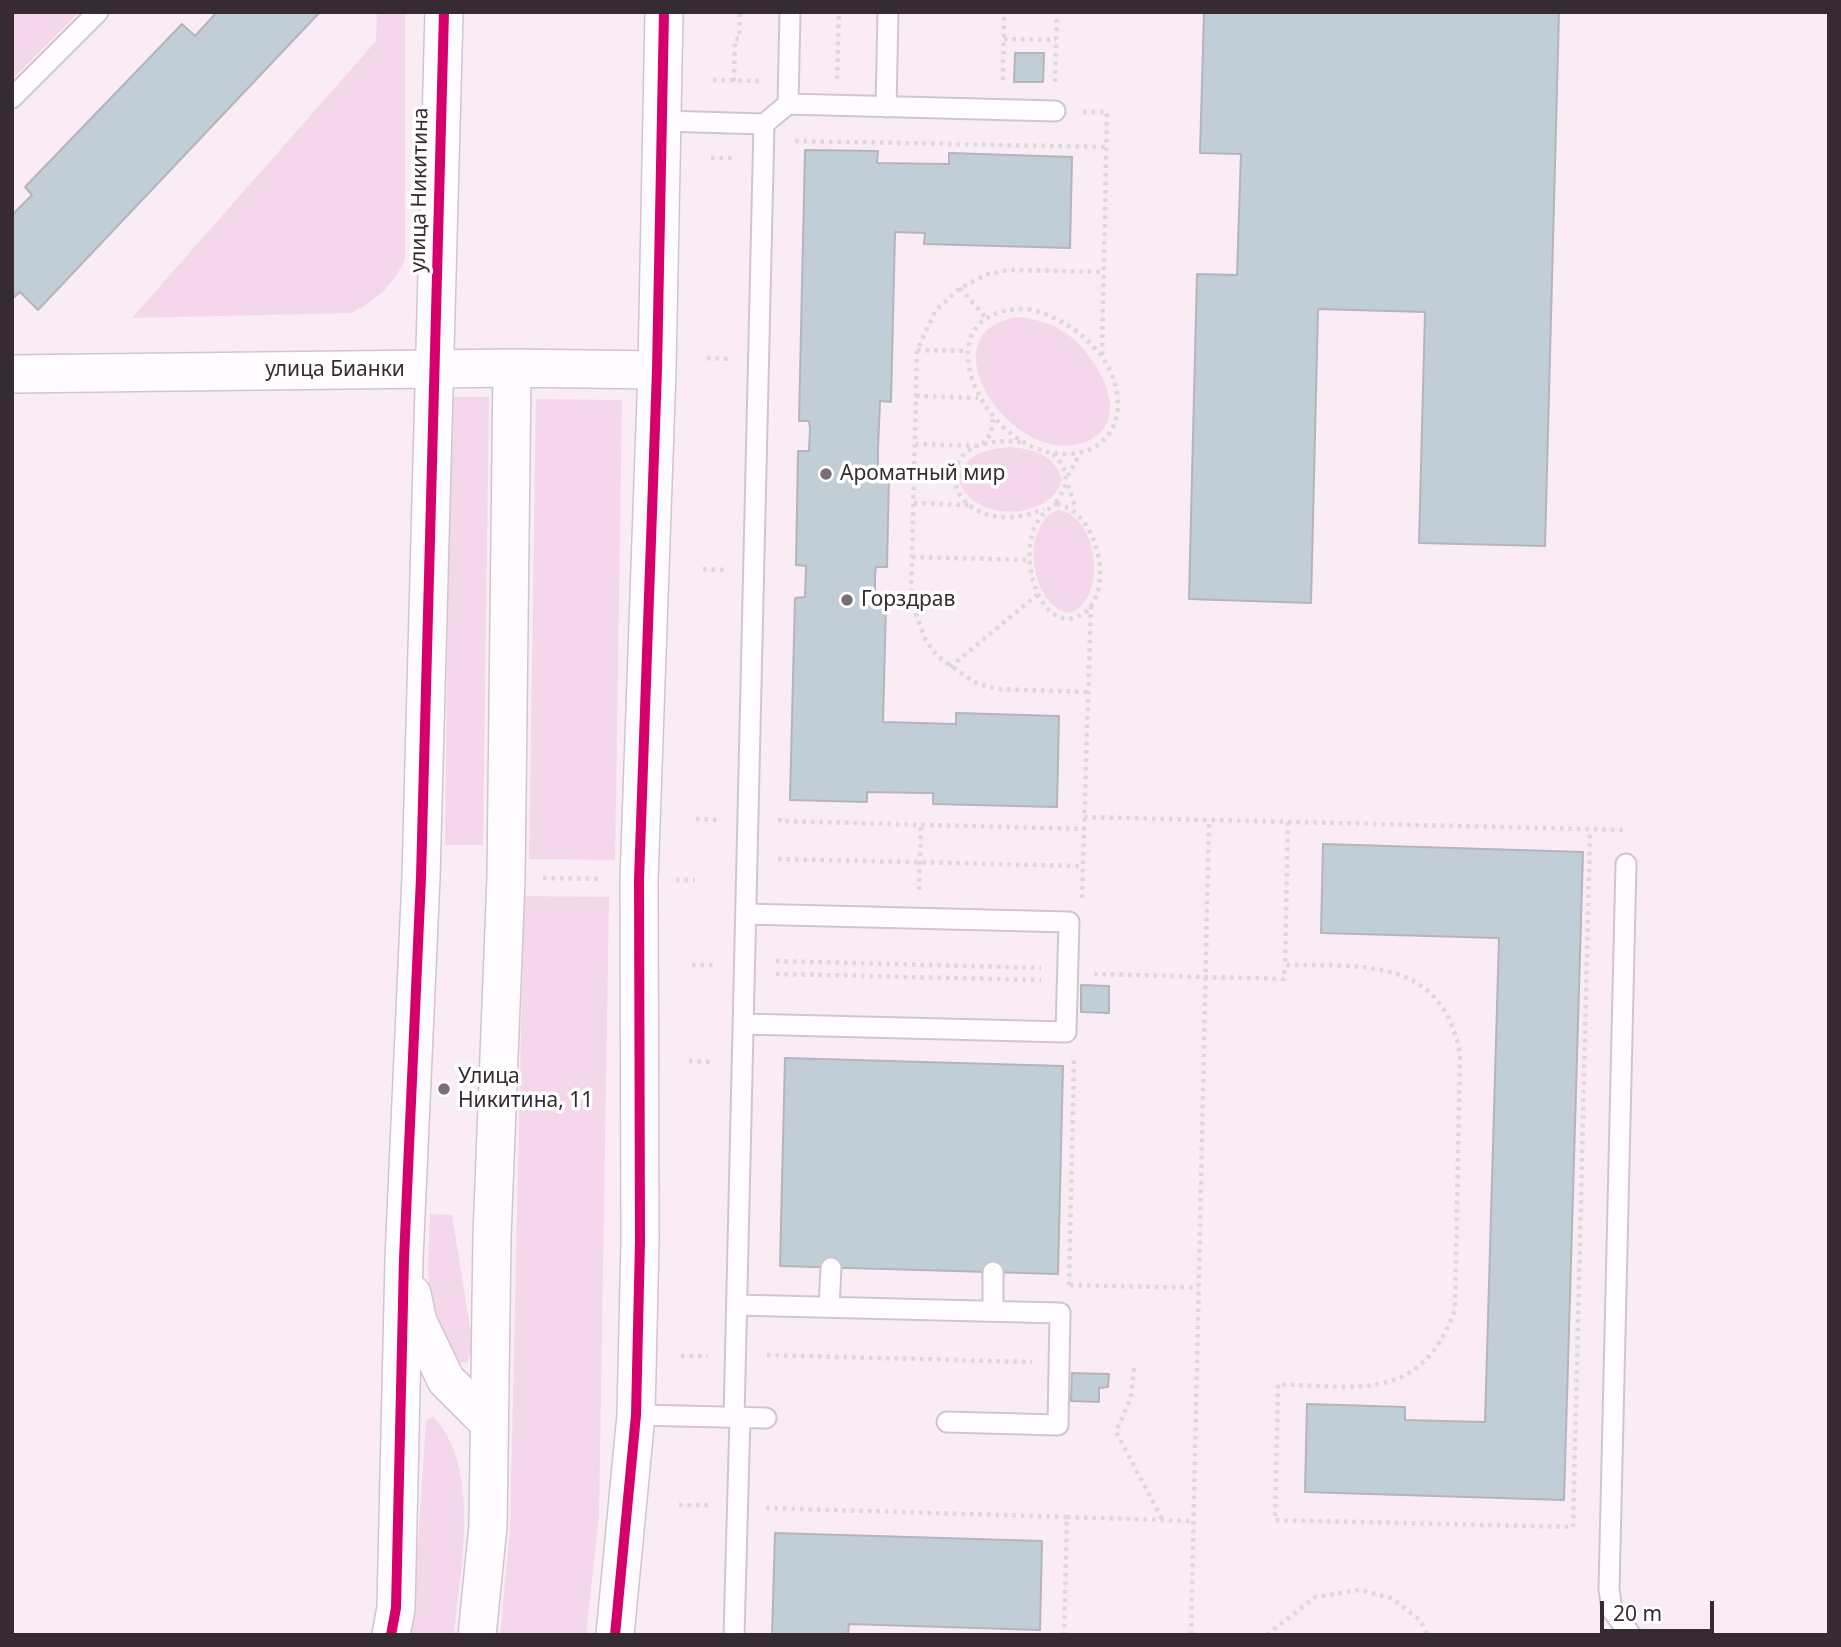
<!DOCTYPE html>
<html>
<head>
<meta charset="utf-8">
<style>
	body { margin:0 }
	#map { position:relative; width:1841px; height:1647px; overflow:hidden; background:#f9ecf5; font-family:"Noto Sans",sans-serif }
	canvas { display:block }
	.frame { position:absolute; inset:0; border:14px solid #362b32; pointer-events:none }
	.scale { position:absolute; left:1600px; top:1601px; width:114px; height:32px; box-sizing:border-box; border:4px solid #362b32; border-top:0; padding-left:9px; font-size:21px; line-height:24px; white-space:nowrap; color:#362b32; -webkit-text-stroke:5px #fff; paint-order:stroke }
</style>
</head>
<body>
<div id="map">
<canvas width="1841" height="1647"></canvas>
<div class="frame"></div>
<div class="scale">20 m</div>
</div>
<script>
const ctx = document.querySelector('canvas').getContext('2d');
ctx.lineJoin = 'round';
function fill(path, color) {
  ctx.fillStyle = color;
  ctx.fill(path, 'evenodd');
}
function strokePath(path, color, width, dash) {
  ctx.strokeStyle = color;
  ctx.lineWidth = width;
  ctx.lineCap = dash ? 'butt' : 'round';
  ctx.setLineDash(dash || []);
  ctx.stroke(path);
}
function write(font, color, halo, rows, align = 'center') {
  ctx.font = font + ' "Noto Sans",sans-serif';
  ctx.lineWidth = 7;
  ctx.setLineDash([]);
  ctx.textBaseline = 'middle';
  ctx.strokeStyle = halo;
  ctx.fillStyle = color;
  for (const [text, x, y, turn = 0] of rows) {
    ctx.save();
    ctx.translate(x, y);
    ctx.rotate((+turn || 0) * Math.PI / 180);
    ctx.textAlign = isNaN(turn) ? turn : align;
    if (halo) ctx.strokeText(text, 0, 0);
    ctx.fillText(text, 0, 0);
    ctx.restore();
  }
}
const green = new Path2D(`
	M 12,12 L 79,12 L 12,80 Z
	M 377,12 L 405,12 L 405,260 C 392,286 377,300 351,313 L 132,318 L 376,41 Z
	M 1017,317 C 1035,319 1052,323 1067,334 C 1097,355 1137,422 1085,442 C 1014,470 921,333 1017,317 Z
	M 450,397 L 489,397 L 483,845 L 445,845 Z
	M 536,399 L 622,400 L 615,860 L 529,859 Z
	M 1010,447 C 1034,449 1055,455 1062,480 C 1049,523 969,522 958,478 C 965,454 987,449 1010,447 Z
	M 1058,510 C 1098,515 1109,598 1070,613 C 1030,607 1019,525 1058,510 Z
	M 524,896 L 609,897 L 599,1515 L 586,1635 L 500,1635 L 510,1530 Z
	M 430,1214 L 452,1215 L 473,1346 L 467,1363 L 459,1362 C 421,1319 428,1267 430,1214 Z
	M 433,1416 C 482,1469 460,1569 454,1635 L 412,1635 L 426,1421 Z`);
const building = new Path2D(`
	M 217,12 L 320,12 L 38,310 L 20,292 L 12,299 L 12,215 L 32,195 L 25,187 L 182,24 L 195,36 Z
	M 1204,12 L 1559,12 L 1545,546 L 1419,543 L 1425,312 L 1318,309 L 1311,603 L 1189,599 L 1197,274 L 1237,275 L 1241,154 L 1200,153 Z
	M 1015,53 L 1044,53 L 1043,82 L 1014,82 Z
	M 805,150 L 878,151 L 877,163 L 949,164 L 949,153 L 1072,157 L 1070,248 L 924,244 L 925,233 L 895,232 L 891,402 L 880,401 L 878,449 L 878,473 L 889,474 L 887,567 L 876,567 L 875,575 L 875,604 L 886,605 L 883,722 L 956,724 L 956,713 L 1059,716 L 1057,807 L 933,804 L 933,793 L 926,793 L 867,792 L 867,802 L 790,800 L 795,598 L 805,597 L 806,566 L 796,565 L 798,451 L 809,451 L 810,428 L 809,421 L 799,421 Z
	M 1323,844 L 1583,852 L 1564,1500 L 1305,1492 L 1307,1404 L 1405,1407 L 1405,1420 L 1485,1422 L 1499,938 L 1321,933 Z
	M 1081,985 L 1109,986 L 1109,1013 L 1081,1012 Z
	M 785,1058 L 1063,1066 L 1058,1274 L 780,1266 Z
	M 1072,1373 L 1109,1374 L 1108,1387 L 1099,1388 L 1099,1402 L 1071,1401 Z
	M 775,1533 L 1042,1541 L 1040,1630 L 849,1624 L 848,1635 L 772,1635 Z`);
const path = new Path2D(`
	M 1004,39 L 1056,40
	M 837,79 L 839,12
	M 713,80 L 761,81
	M 1003,80 L 1004,12
	M 734,81 L 735,39 L 739,39 L 740,12
	M 1055,82 L 1057,12
	M 1083,112 L 1107,112 L 1102,356
	M 795,141 L 1107,147
	M 711,158 L 735,158
	M 960,288 L 986,318
	M 1028,309 C 1057,316 1080,330 1099,353 C 1131,393 1124,455 1063,454 C 980,452 916,306 1028,309 Z
	M 917,350 L 968,351
	M 707,358 L 730,359
	M 916,396 L 978,398
	M 1021,442 C 913,430 948,549 1044,509
	M 915,444 L 981,446 L 991,434 L 993,419
	M 1053,454 C 1070,470 1069,486 1055,503
	M 1068,476 L 1080,453
	M 1068,485 L 1076,509
	M 914,503 L 969,505
	M 1057,504 C 1102,512 1118,606 1074,618 C 1033,629 1007,526 1057,504 Z
	M 912,557 L 1030,560
	M 703,569 L 725,570
	M 950,667 L 1038,594
	M 1087,692 L 996,689 L 974,682 L 937,656 L 925,639 L 911,600 L 917,350 L 936,310 L 960,288 L 988,274 L 1009,270 L 1103,272
	M 1084,817 L 1626,830
	M 780,818 L 780,821 L 1084,829 L 1091,604
	M 696,819 L 721,820
	M 1288,822 L 1285,965 C 1364,966 1441,957 1460,1053 L 1455,1310 C 1422,1402 1358,1387 1278,1384 L 1275,1520 L 1573,1527 L 1590,830
	M 778,859 L 1083,866
	M 543,878 L 601,879
	M 676,880 L 695,880
	M 919,890 L 921,825
	M 1082,898 L 1084,829
	M 776,961 L 1041,968
	M 692,965 L 716,965
	M 776,974 L 1041,980
	M 1094,974 L 1284,979 L 1285,965
	M 689,1061 L 713,1062
	M 1069,1285 L 1074,1058
	M 1070,1285 L 1198,1288
	M 767,1355 L 1032,1362
	M 681,1356 L 708,1356
	M 1134,1368 L 1131,1397 L 1116,1432 L 1162,1519
	M 679,1505 L 710,1505
	M 766,1508 L 1067,1517 L 1064,1635
	M 1067,1517 L 1193,1521
	M 1191,1635 L 1209,820
	M 1267,1635 L 1315,1597 L 1359,1590 L 1391,1598 L 1420,1620 L 1428,1635`);
const service = new Path2D(`
	M 12,98 L 98,12
	M 788,104 L 790,12
	M 886,107 L 888,12
	M 664,121 L 764,124 L 788,104 L 1055,111
	M 1626,864 L 1609,1589 L 1612,1610 L 1631,1635
	M 743,1024 L 1066,1032 L 1069,922 L 746,914
	M 737,1305 L 1060,1313 L 1058,1425 L 947,1422
	M 829,1307 L 831,1268
	M 993,1311 L 993,1272
	M 636,1415 L 766,1418
	M 734,1417 L 764,124
	M 734,1635 L 740,1417`);
const minor = new Path2D(`
	M 12,374 L 512,368 L 657,370
	M 412,1294 L 418,1322 L 446,1380 L 489,1423
	M 391,1635 L 396,1608 L 404,1259 L 421,877 L 444,12
	M 477,1635 L 488,1526 L 492,1236 L 506,878 L 512,368
	M 615,1635 L 636,1415 L 640,1241 L 639,880 L 657,370 L 664,12`);
const cycleway = new Path2D(`
	M 391,1635 L 396,1608 L 404,1259 L 421,877 L 444,12
	M 615,1635 L 636,1415 L 640,1241 L 639,880 L 657,370 L 664,12`);
const markers = [
	[826,474,7,"#7a6f76"],
	[847,600,7,"#7a6f76"],
	[444,1089,7,"#7a6f76"]
];
const streetNames = [
	["улица Никитина",420,190,-89],
	["улица Бианки",335,370]
];
const poiNames = [
	["Ароматный мир",840,474],
	["Горздрав",861,600],
	["Улица",458,1077],
	["Никитина, 11",458,1101]
];
fill(green, '#f4d7ea');
fill(building, '#c1ced6');
strokePath(building, '#b4b4ba', 2);
strokePath(service, '#d1c6cd', 23);
strokePath(minor, '#d1c6cd', 40);
strokePath(path, '#dcd8db', 4.5, [3.5, 5]);
strokePath(service, '#fefcfe', 19);
strokePath(minor, '#fefcfe', 37);
strokePath(cycleway, '#d6006c', 10);
for (const [x, y, r, color] of markers) {
  const dot = new Path2D();
  dot.arc(x, y, r, 0, 2 * Math.PI);
  ctx.fillStyle = color;
  ctx.fill(dot);
  strokePath(dot, '#fff', 2.5);
}
write('21px', '#362b32', '#fff', streetNames);
write('21px', '#362b32', '#fff', poiNames, 'left');
</script>
</body>
</html>
